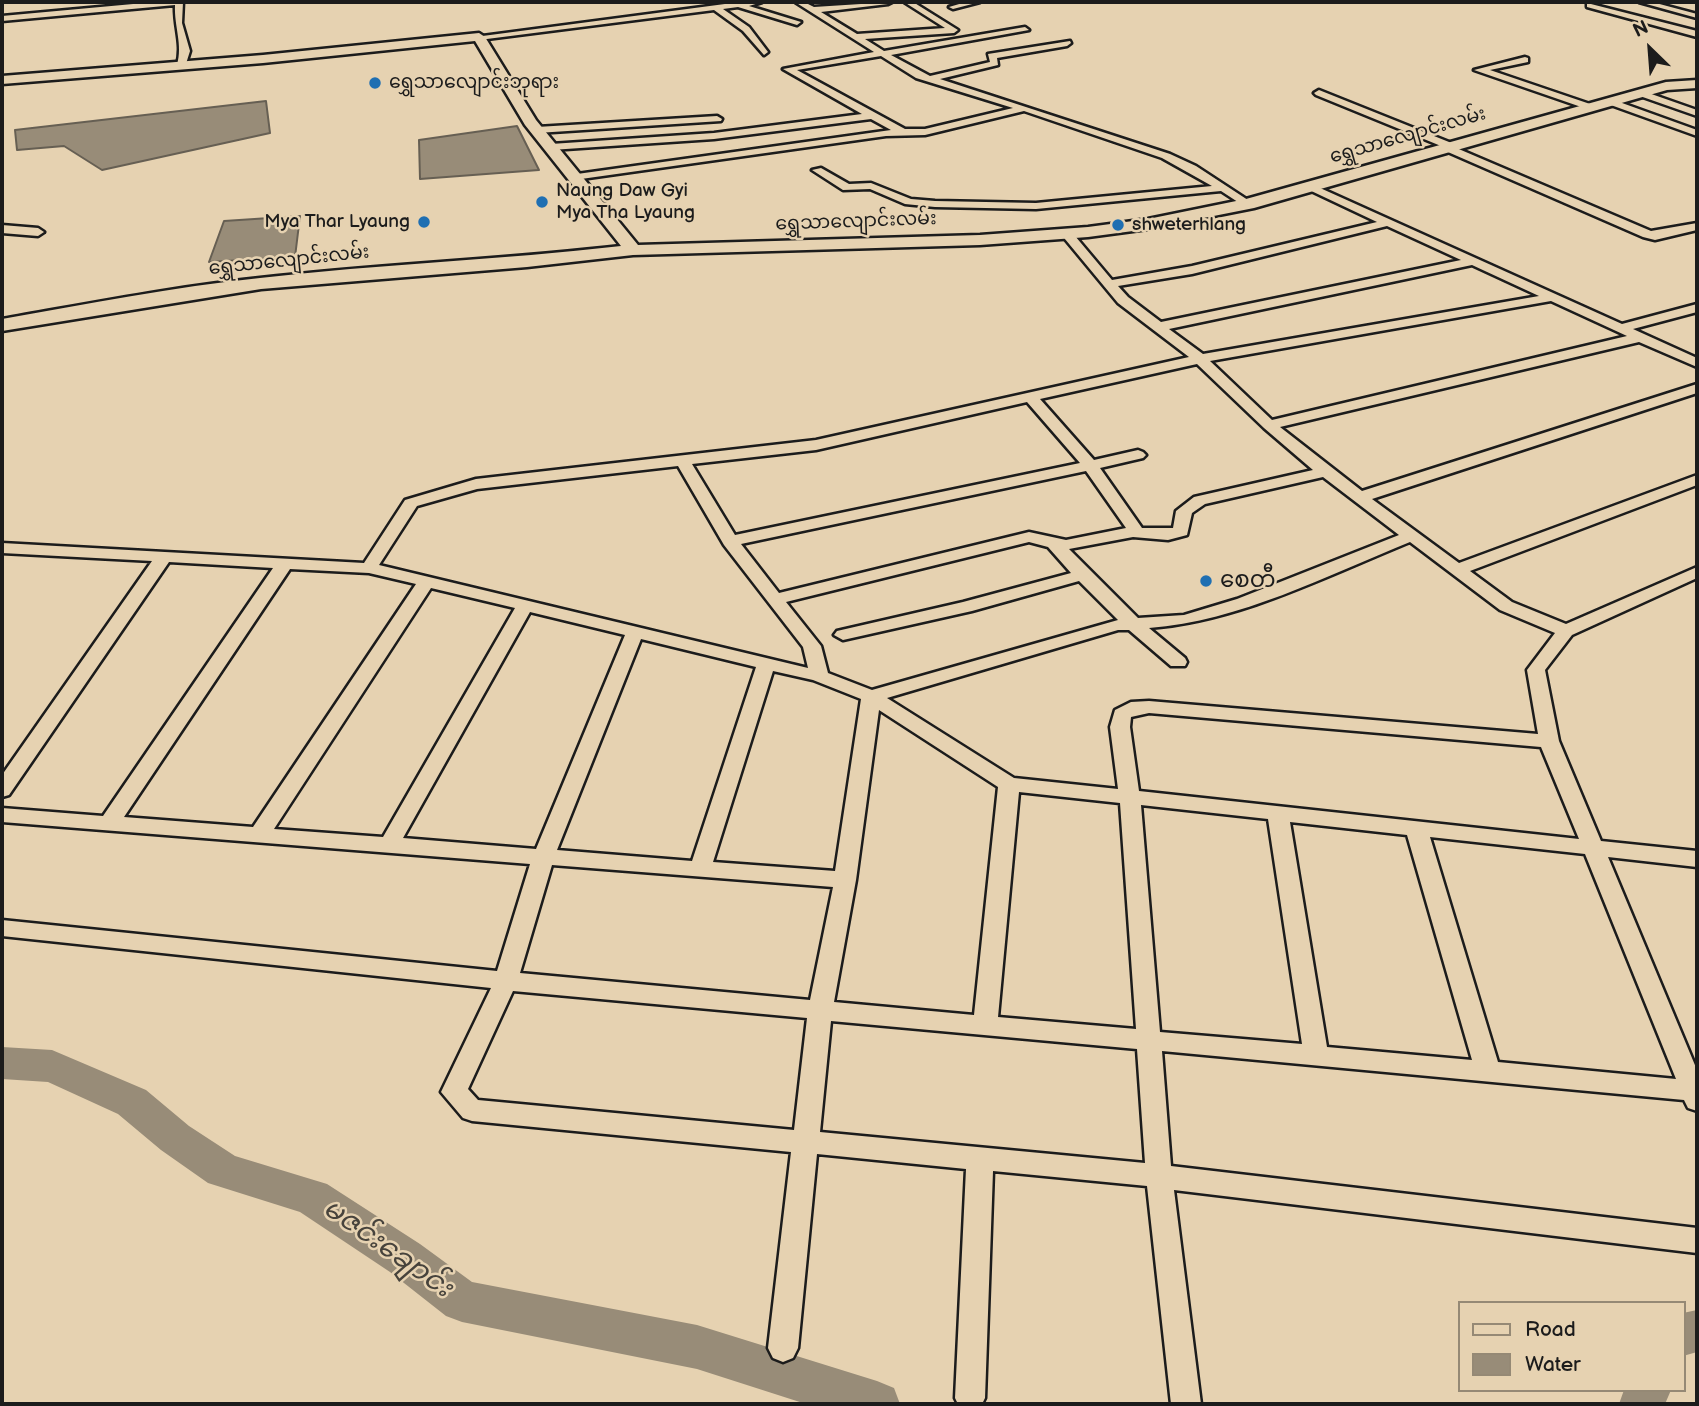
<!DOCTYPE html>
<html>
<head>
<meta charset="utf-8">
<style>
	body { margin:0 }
	#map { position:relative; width:1699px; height:1406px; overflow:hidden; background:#e6d2b1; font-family:"Balsamiq Sans",sans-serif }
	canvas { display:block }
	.frame { position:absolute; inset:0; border:4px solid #1c1c1c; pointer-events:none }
	.legend { position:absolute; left:1458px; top:1301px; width:228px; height:91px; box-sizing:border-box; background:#e6d2b1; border:2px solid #958975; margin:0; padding:9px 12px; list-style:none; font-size:21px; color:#1c1c1c }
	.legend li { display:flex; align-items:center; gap:14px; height:35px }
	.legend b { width:35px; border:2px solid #958975 }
	.north { position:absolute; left:1615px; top:14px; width:70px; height:70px; -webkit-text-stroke:5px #e6d2b1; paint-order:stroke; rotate:335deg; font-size:19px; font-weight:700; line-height:28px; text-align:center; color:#1c1c1c }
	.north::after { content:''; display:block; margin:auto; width:24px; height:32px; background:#1c1c1c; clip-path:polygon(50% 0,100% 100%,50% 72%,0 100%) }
</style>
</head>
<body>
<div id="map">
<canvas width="1699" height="1406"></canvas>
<div class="frame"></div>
<ul class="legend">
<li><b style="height:9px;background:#e6d2b1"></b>Road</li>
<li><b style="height:19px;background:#988c78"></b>Water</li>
</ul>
<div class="north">N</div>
</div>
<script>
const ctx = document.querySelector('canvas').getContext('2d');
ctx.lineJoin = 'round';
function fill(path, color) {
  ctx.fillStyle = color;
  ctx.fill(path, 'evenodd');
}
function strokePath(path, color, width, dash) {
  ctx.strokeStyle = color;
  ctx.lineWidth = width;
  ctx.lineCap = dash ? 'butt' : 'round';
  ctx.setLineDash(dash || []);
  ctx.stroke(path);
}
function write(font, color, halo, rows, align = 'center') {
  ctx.font = font + ' "Balsamiq Sans","Noto Sans Myanmar",sans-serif';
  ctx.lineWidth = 5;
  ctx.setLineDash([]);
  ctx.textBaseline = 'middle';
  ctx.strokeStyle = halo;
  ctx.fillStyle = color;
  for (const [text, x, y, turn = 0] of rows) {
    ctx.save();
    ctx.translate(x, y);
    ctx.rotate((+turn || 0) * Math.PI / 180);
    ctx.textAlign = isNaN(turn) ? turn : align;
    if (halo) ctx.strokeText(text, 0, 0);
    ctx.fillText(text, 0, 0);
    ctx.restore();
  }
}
const water = new Path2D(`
	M 266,101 L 270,133 L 102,170 L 64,146 L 17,150 L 15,130 Z
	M 517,126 L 539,170 L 420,179 L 419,140 Z
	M 300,216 L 295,257 L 209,262 L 224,221 Z`);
const river = new Path2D(`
	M 2,1047 L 52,1050 L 146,1090 L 189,1126 L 235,1156 L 327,1184 L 420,1244 L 472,1282 L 697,1325 L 877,1381 L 894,1388 L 900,1404 L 806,1404 L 697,1369 L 462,1322 L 446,1316 L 390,1272 L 300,1212 L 208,1183 L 161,1150 L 118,1114 L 48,1082 L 2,1079 Z
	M 1697,1310 L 1697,1352 L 1683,1356 L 1683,1313 Z
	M 1624,1390 L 1671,1390 L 1665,1404 L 1619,1404 Z`);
const street = new Path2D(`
	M 155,2 L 183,2 L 182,23 L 190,51 L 185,67 L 177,65 C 183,44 174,27 175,5 L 2,21 L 2,16 Z
	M 740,2 L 762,2 L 749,6 L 801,22 L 797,25 L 738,7 L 723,9 L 749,27 L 768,52 L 764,55 L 743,31 L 714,10 L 479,40 L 475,37 Z
	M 795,2 L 804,2 L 814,7 L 892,2 L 888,4 L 821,12 L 857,34 L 945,28 L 904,2 L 913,2 L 958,30 L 954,33 L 865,39 L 884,51 L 1025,27 L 1029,30 L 891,55 L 930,76 L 990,62 L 988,54 L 1070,41 L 1071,43 L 1067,46 L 997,58 L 998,65 L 940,79 L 1170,154 L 1196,166 L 1254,204 L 1244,206 L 1221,191 L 1036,209 L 935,207 L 905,204 L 870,189 L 843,190 L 812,170 L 821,168 L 849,184 L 871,183 L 911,199 L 935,201 L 1036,203 L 1212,186 L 1162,158 L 1024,111 L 925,135 L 886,136 L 574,180 L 570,179 L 570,175 L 891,130 L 871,119 L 714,139 L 551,150 L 546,147 L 551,144 L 714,133 L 862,114 L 783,69 L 874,52 ZM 881,56 L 916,78 L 1013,108 L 925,129 L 905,129 L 797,70 Z
	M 966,2 L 980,2 L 953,9 L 949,7 Z
	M 1639,2 L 1652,2 L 1697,14 L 1697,18 Z
	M 1587,3 L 1697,31 L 1697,37 L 1587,7 Z
	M 1525,57 L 1528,58 L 1528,62 L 1490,70 L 1593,105 L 1593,109 L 1587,109 L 1474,70 Z
	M 1319,90 L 1454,144 L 1454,147 L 1651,231 L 1697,223 L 1697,230 L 1655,240 L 1643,237 L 1441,149 L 1441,146 L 1316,95 L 1314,93 Z
	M 1640,90 L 1697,110 L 1697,116 L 1637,95 L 1635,93 Z
	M 1611,99 L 1697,130 L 1697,136 L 1608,104 L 1608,100 Z
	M 717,116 L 722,119 L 721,121 L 537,133 L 532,130 L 537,127 Z
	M 1309,183 L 1622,324 L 1697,304 L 1697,312 L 1633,329 L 1697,358 L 1697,367 L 1639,342 L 1280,427 L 1362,491 L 1697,384 L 1697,393 L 1372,499 L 1459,563 L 1697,475 L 1697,485 L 1470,571 L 1512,602 L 1566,624 L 1697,567 L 1697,578 L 1572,635 L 1545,670 L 1559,741 L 1601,841 L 1697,851 L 1697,867 L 1608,857 L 1697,1070 L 1697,1111 L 1688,1108 L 1684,1100 L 1162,1051 L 1171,1166 L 1697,1228 L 1697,1253 L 1174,1190 L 1201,1404 L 1171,1404 L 1147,1186 L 993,1171 L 985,1398 L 982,1404 L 958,1404 L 955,1398 L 966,1169 L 817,1154 L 798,1348 L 793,1358 L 783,1362 L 773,1358 L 768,1348 L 791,1152 L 472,1121 L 463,1118 L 441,1092 L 491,988 L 2,936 L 2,920 L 497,971 L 530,864 L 2,822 L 2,808 L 103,816 L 273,568 L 169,562 L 9,795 L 2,797 L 2,775 L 152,561 L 2,553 L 2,543 L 364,563 L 405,500 L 476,479 L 816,440 L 1189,357 L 1118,303 L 1060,233 L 1070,230 L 1112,280 L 1192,266 L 1377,222 L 1305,188 L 1305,184 ZM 1387,226 L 1461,260 L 1161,322 L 1128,297 L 1118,286 L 1192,274 ZM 1472,265 L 1539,296 L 1203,354 L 1169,329 ZM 1551,301 L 1627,336 L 1272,420 L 1210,361 ZM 1197,364 L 1264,428 L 1313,470 L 1194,497 L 1176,511 L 1173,528 L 1142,528 L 1100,468 L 1143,458 L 1146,455 L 1143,452 L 1138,450 L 1094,460 L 1040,399 ZM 1027,402 L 1080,463 L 735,535 L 692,464 L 816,450 ZM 678,466 L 724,545 L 803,647 L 808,668 L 379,565 L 417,506 L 477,489 ZM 1086,471 L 1126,528 L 1066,540 L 1029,532 L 779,593 L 741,544 ZM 1323,477 L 1399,535 L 1237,599 L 1184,615 L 1138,618 L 1069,549 L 1133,537 L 1168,540 L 1187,535 L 1192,513 L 1205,504 ZM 1029,542 L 1048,547 L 1071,573 L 963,602 L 837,631 L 834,635 L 843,640 L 972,611 L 1079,581 L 1118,620 L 872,690 L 828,673 L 821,646 L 786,602 ZM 1410,542 L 1500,610 L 1555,633 L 1527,670 L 1538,734 L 1149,701 L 1131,702 L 1115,710 L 1110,727 L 1118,789 L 1014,778 L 887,698 L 1118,630 L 1129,630 L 1171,666 L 1185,666 L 1187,662 L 1185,658 L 1149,628 C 1240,621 1326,576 1410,542 ZM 290,569 L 369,573 L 416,584 L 253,827 L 124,817 ZM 431,588 L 515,608 L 383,837 L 274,829 ZM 530,612 L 625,635 L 536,849 L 403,838 ZM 641,639 L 756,667 L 692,861 L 557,850 ZM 773,671 L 813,680 L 861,699 L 835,871 L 713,862 ZM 879,710 L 998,787 L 974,1015 L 834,1002 L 856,880 ZM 1149,713 L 1541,747 L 1579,839 L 1139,791 L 1130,727 L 1131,717 ZM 1019,792 L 1120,803 L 1136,1029 L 998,1017 ZM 1141,805 L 1268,819 L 1302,1044 L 1160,1032 ZM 1290,822 L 1407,835 L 1472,1060 L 1327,1047 ZM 1430,837 L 1585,854 L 1676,1079 L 1498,1062 ZM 552,865 L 833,887 L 810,1000 L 520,973 ZM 513,991 L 807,1018 L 794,1130 L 478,1100 L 468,1089 ZM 831,1021 L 1137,1049 L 1145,1163 L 820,1132 Z
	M 2,225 L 38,228 L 44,232 L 38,236 L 2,233 Z`);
const secondary = new Path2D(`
	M 479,33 L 485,37 L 536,120 L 638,245 L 980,235 L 1088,227 L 1148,219 L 1246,199 L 1666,82 L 1697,80 L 1697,88 L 1667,90 L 1254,208 L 1148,229 L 1088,237 L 980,245 L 633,255 L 527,267 L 261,289 L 2,331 L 2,319 C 88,304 173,287 260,278 C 380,264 501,260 621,246 L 525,125 L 475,41 L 263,63 L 2,84 L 2,76 L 263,55 Z`);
const markers = [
	[375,83,7,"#1f6fb2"],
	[542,202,7,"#1f6fb2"],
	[424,222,7,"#1f6fb2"],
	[1118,225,7,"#1f6fb2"],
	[1206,581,7,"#1f6fb2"]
];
const farPoinames = [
	["ရွှေသာလျောင်းဘုရား",389,83],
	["Naung Daw Gyi",556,191],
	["Mya Tha Lyaung",556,213],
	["Mya Thar Lyaung",410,222,"right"],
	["shweterhlang",1132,225]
];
const farStreetnames = [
	["ရွှေသာလျောင်းလမ်း",1408,136,-16],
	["ရွှေသာလျောင်းလမ်း",856,222,-2],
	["ရွှေသာလျောင်းလမ်း",289,261,-6]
];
const poiNames = [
	["စေတီ",1220,581]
];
const nearWaternames = [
	["မဇင်းချောင်း",387,1249,35]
];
fill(water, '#988c78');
strokePath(water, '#665f53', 2);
fill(river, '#988c78');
strokePath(street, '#1c1c1c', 5);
strokePath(secondary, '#1c1c1c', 5);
fill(street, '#e6d2b1');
fill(secondary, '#e6d2b1');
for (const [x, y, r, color] of markers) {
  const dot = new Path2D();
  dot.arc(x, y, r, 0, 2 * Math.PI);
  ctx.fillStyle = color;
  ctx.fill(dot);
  strokePath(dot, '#e6d2b1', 2.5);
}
write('19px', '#1c1c1c', '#e6d2b1', farPoinames, 'left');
write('19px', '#1c1c1c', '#e6d2b1', farStreetnames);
write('23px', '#1c1c1c', '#e6d2b1', poiNames, 'left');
write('italic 28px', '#47433c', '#e6d2b1', nearWaternames);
</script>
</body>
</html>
